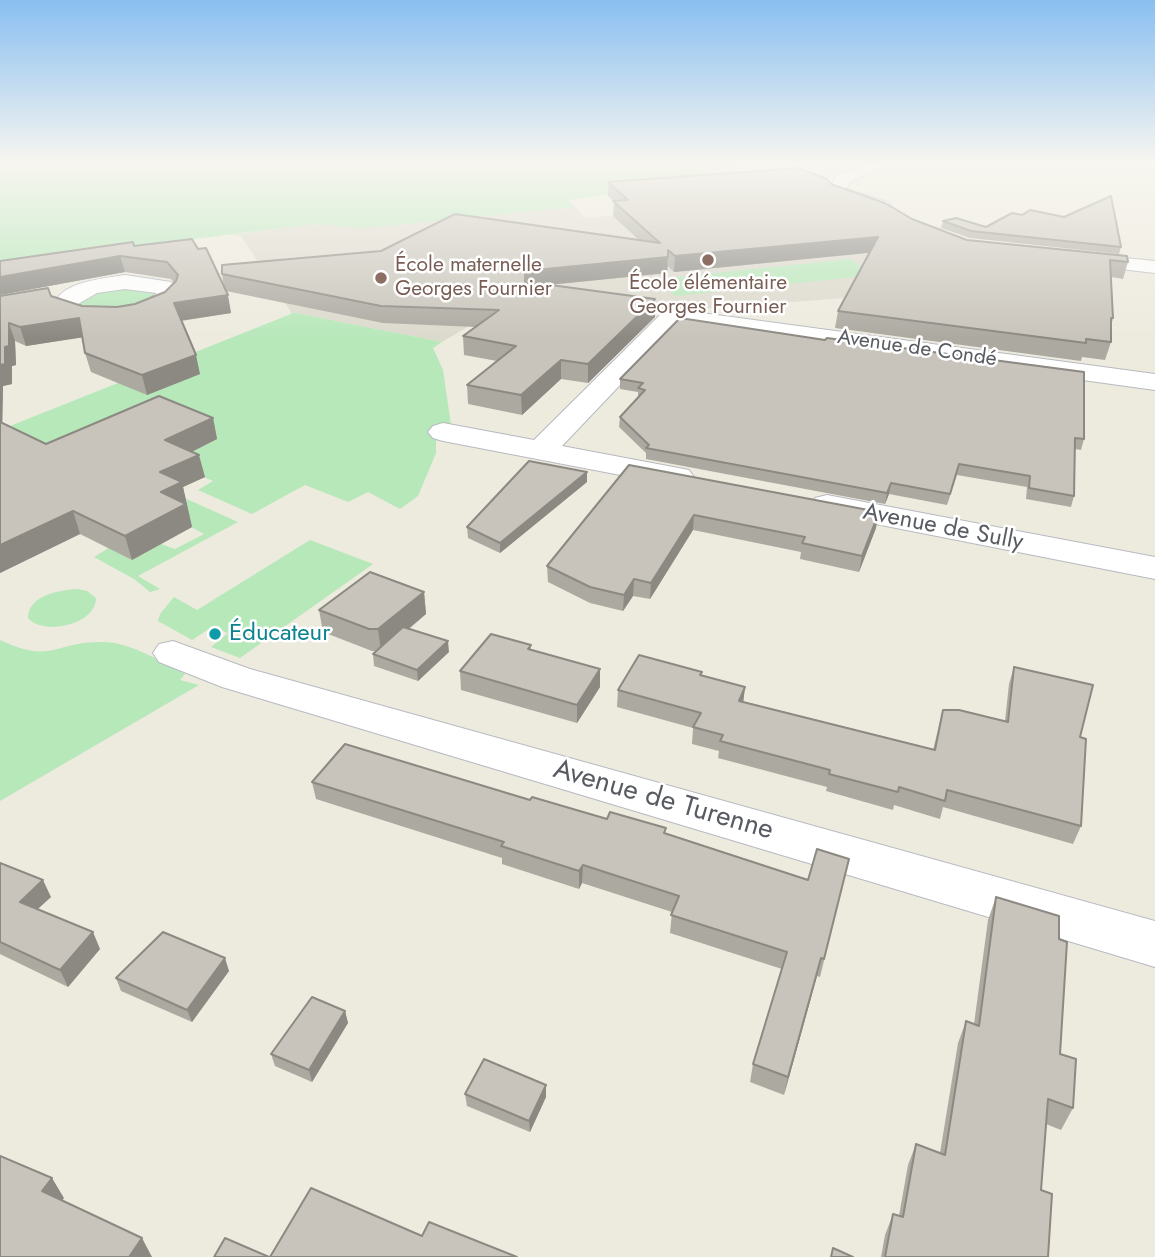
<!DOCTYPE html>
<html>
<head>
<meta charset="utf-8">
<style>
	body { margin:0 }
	canvas { display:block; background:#edeade }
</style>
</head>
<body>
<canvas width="1155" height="1257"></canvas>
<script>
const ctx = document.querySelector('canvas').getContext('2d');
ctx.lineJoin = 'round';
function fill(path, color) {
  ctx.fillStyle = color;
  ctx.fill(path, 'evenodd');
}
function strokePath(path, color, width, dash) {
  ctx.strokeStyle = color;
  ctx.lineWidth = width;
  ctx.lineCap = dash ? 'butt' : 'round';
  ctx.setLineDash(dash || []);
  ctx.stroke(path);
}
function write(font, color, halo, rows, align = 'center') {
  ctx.font = font + ' Jost,sans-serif';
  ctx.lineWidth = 5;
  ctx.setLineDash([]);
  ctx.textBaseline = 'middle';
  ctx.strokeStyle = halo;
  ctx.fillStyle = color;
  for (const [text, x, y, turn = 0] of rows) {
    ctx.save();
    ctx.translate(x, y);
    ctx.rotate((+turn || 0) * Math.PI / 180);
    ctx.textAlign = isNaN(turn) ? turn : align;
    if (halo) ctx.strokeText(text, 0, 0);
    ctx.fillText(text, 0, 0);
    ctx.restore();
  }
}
const education = new Path2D(`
	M 800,199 L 933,247 L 870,296 L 687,310 L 676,308 L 661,310 L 655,314 L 474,323 L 442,342 L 291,312 L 241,236 L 232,235 L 315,224 L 364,228 L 575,207 L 585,218 Z`);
const green = new Path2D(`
	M 0,162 L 748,162 L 702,175 L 683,185 L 568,200 L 575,207 L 364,228 L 315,224 L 0,263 Z
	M 850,259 L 875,275 L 675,296 L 657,279 Z
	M 117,287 L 154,291 L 154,297 L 131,308 L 82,306 L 80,303 L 84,296 Z
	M 291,312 L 442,342 L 433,348 L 443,370 L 451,425 L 436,441 L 436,453 L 418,496 L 400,509 L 368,492 L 348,502 L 305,485 L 252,514 L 198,490 L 213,481 L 166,460 L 75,460 L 0,430 L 291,314 Z
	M 171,492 L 238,522 L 138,576 L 160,589 L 150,592 L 134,579 L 94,557 L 109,548 L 132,560 L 161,544 L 175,549 L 204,534 L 182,522 Z
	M 310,540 L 373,564 L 240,658 L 211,647 L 228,633 L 212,627 L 192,640 L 158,621 L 160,614 L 174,597 L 197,610 Z
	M 78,589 L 87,591 L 96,598 C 96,625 43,636 28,618 C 28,595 60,590 78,589 Z
	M 0,640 C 52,664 52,643 99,642 C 131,641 158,661 185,674 L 180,680 L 199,685 L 0,801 Z`);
const street = new Path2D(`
	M 871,162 L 894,162 L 850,182 L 846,189 L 888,202 L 891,206 L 888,210 L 882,211 L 830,196 L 827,192 L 837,175 Z
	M 1075,253 L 1155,261 L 1155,273 L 1068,263 L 1065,259 L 1068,255 Z
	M 125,275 L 171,282 L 179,292 L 178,297 C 160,323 75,337 55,308 C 54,282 107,278 125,275 ZM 125,289 L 157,293 C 137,310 102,316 78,304 L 97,293 Z
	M 672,309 L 1155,374 L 1155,390 L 678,324 L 562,446 L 689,470 L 694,477 L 689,484 L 678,486 L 443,441 L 433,438 L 428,432 L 433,426 L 443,423 L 534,440 L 664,311 Z
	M 827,495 L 1155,557 L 1155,579 L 815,512 L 811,505 L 815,498 Z
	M 173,641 L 250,669 L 1155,921 L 1155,967 L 222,687 L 159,662 L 153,653 L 159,644 Z`);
const wall = new Path2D(`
	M 608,182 L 831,184 L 912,219 L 967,240 L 1128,262 L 1123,279 L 1111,277 L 1113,318 L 1111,327 L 1111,342 L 1105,360 L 1082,357 L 1081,361 L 835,328 L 838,311 L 869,253 L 674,272 L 668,266 L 667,273 L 550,285 L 655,299 L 655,317 L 588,383 L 561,379 L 522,415 L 468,404 L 467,385 L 497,361 L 464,355 L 463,336 L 476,327 L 383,323 L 226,291 L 231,313 L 181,321 L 200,374 L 147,395 L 91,372 L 85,353 L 82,337 L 26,346 L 15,341 L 16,365 L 12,366 L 12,384 L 3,386 L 2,423 L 46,444 L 213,418 L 217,439 L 192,452 L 205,477 L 183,487 L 192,527 L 132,560 L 80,534 L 0,573 L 0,296 L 51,296 L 82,306 L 117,307 L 135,304 L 165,292 L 174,283 L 171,279 L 125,272 L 0,295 L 134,246 L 198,249 L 224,288 L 222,274 L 639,240 L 613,216 L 614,201 L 608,196 Z
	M 943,221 L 986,227 L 1121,247 L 1119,254 L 970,238 L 941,228 Z
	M 620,379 L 1084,439 L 1081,450 L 1075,449 L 1074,496 L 1071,507 L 1026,499 L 1027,487 L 957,475 L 947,505 L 889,494 L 885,504 L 646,459 L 646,453 L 619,427 L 620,417 L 638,398 L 638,392 L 620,389 Z
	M 629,465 L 876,528 L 859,572 L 800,559 L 801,552 L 693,530 L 650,599 L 633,596 L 623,611 L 590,603 L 548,582 L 547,566 Z
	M 587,482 L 500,553 L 468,538 L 467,527 Z
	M 424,592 L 426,614 L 409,629 L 449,652 L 418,681 L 374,666 L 373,654 L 376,651 L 372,651 L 323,632 L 319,610 Z
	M 531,645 L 531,649 L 600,669 L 600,687 L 577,723 L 461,690 L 460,671 Z
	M 1014,667 L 1080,737 L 1081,826 L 1073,844 L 943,807 L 940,819 L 894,805 L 893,810 L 826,791 L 827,787 L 718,758 L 719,751 L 692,744 L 693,728 L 617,707 L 618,690 L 701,676 L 745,687 L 743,702 L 933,750 L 943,710 L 1005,721 L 1009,684 Z
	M 312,782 L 530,800 L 665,834 L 808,880 L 849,859 L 820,977 L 817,976 L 784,1095 L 750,1082 L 753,1064 L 782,969 L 670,933 L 672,912 L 582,883 L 579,889 L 502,864 L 502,858 L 316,799 Z
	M 0,863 L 51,897 L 37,909 L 100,949 L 68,987 L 0,954 Z
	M 996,897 L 1060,1054 L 1073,1108 L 1061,1130 L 1046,1124 L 1041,1190 L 1048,1257 L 881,1257 L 885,1235 L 893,1214 L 899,1216 L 908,1165 L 916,1144 L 940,1153 L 958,1043 L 966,1021 L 974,1024 L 988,920 Z
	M 229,971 L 192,1022 L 121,991 L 116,978 Z
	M 345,1011 L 348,1023 L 312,1082 L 275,1066 L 271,1054 Z
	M 546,1085 L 546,1097 L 530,1132 L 467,1106 L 465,1094 Z`);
const shadedWall = new Path2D(`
	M 878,237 L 875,252 L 674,272 L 675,256 Z
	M 120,256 L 125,272 L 0,295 L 0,277 Z
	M 668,257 L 667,273 L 526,287 L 525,308 L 525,271 Z
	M 228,295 L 231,313 L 178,321 L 174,303 Z
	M 655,299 L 655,317 L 588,383 L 588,364 Z
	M 79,318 L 85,337 L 26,346 L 20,327 Z
	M 9,323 L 15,341 L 16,365 L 12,366 L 12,384 L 3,386 L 2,440 L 0,436 L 0,365 L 5,347 Z
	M 196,355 L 200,374 L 147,395 L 142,375 Z
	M 561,360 L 561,379 L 522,415 L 521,395 Z
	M 213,418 L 217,439 L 171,462 L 165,440 Z
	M 199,455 L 205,477 L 183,487 L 192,527 L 132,560 L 125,536 L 161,492 L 160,472 Z
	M 587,472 L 587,482 L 500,553 L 500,543 Z
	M 891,483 L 889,494 L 885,504 L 887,493 Z
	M 73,511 L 80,534 L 0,573 L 0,545 Z
	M 879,512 L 876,528 L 859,572 L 862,556 Z
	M 694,515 L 693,530 L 650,599 L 651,583 Z
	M 634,579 L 633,596 L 623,611 L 624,595 Z
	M 424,592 L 426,614 L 381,651 L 378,629 Z
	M 448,641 L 449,652 L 418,681 L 417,670 Z
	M 600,669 L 600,687 L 577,723 L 577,705 Z
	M 745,687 L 743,704 L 739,701 Z
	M 583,865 L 582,883 L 579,889 L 579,871 Z
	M 43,880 L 51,897 L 28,918 L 20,902 Z
	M 93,932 L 100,949 L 68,987 L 60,970 Z
	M 225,958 L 229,971 L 192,1022 L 187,1010 Z
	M 821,958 L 817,976 L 784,1095 L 788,1077 Z
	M 345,1011 L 348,1023 L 312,1082 L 309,1070 Z
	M 546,1085 L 546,1097 L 530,1132 L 529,1121 Z
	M 52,1178 L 64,1198 L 55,1211 L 42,1191 Z
	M 142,1238 L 152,1257 L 129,1257 Z`);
const building = new Path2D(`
	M 798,168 L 827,179 L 831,184 L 885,203 L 912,219 L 967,240 L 1127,256 L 1128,262 L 1110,260 L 1113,318 L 1111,318 L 1111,342 L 1086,339 L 1086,343 L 838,311 L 878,237 L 675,256 L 668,250 L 668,257 L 525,271 L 525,291 L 536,283 L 655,299 L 588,364 L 561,360 L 521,395 L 467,385 L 516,346 L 463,336 L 499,310 L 381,306 L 222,274 L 222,265 L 381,251 L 455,214 L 660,243 L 613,201 L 628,200 L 608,182 Z
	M 1111,196 L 1121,247 L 971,231 L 943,221 L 956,218 L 986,227 L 1012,213 L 1022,215 L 1030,210 L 1064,217 Z
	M 192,239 L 198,249 L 206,248 L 228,295 L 174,303 L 196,355 L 142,375 L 85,353 L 79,318 L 20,327 L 9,323 L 9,346 L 5,347 L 5,364 L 0,365 L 0,296 L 48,288 L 51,296 L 82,306 L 117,307 L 135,304 L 165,292 L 176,281 L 178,275 L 167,262 L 120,256 L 0,277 L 0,261 L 133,242 L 134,246 Z
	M 680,318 L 825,340 L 827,338 L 1084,372 L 1084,439 L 1075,438 L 1074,496 L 1029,488 L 1030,476 L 959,464 L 950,494 L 891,483 L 887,493 L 646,448 L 649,445 L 620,417 L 645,390 L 638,388 L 643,383 L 620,379 Z
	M 159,396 L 213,418 L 165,440 L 199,455 L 160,472 L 182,482 L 161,492 L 186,504 L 125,536 L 73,511 L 0,545 L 0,422 L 46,444 Z
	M 529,461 L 587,472 L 500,543 L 467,527 Z
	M 629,465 L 879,512 L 862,556 L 802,543 L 805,537 L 694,515 L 651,583 L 634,579 L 624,595 L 590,587 L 547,566 Z
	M 370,572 L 424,592 L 378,629 L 369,629 L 319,610 Z
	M 403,627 L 448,641 L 417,670 L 373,654 Z
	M 491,634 L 531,645 L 528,649 L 600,669 L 577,705 L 460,671 Z
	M 639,655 L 702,672 L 700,675 L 745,687 L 739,701 L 935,750 L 943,710 L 959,710 L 1008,722 L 1014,667 L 1093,685 L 1080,737 L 1086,739 L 1081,826 L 947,790 L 945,801 L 899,787 L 898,792 L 829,774 L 830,770 L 720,741 L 723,735 L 693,727 L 701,713 L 618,690 Z
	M 345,744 L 530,800 L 532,797 L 607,819 L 610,812 L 666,828 L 664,833 L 808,880 L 817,849 L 849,859 L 824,959 L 821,958 L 788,1077 L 753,1064 L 787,952 L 671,915 L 679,896 L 583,865 L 579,871 L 501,846 L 504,842 L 312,782 Z
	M 0,863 L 43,880 L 20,902 L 93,932 L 60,970 L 0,942 Z
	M 996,897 L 1059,916 L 1059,939 L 1067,942 L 1060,1054 L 1076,1059 L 1073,1108 L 1048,1099 L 1041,1190 L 1052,1194 L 1048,1257 L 885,1257 L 893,1214 L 903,1217 L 916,1144 L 945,1155 L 966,1021 L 979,1026 Z
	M 163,932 L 225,958 L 187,1010 L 116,978 Z
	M 312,997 L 345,1011 L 309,1070 L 271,1054 Z
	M 484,1059 L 546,1085 L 529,1121 L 465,1094 Z
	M 0,1156 L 52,1178 L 42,1191 L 142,1238 L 129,1257 L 0,1257 Z
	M 311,1188 L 422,1236 L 429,1222 L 517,1257 L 270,1257 Z
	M 225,1238 L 269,1257 L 214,1257 Z
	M 833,1248 L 853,1257 L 831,1257 Z`);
const markers = [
	[708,260,7,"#8d6e63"],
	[381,278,7,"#8d6e63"],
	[215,634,7,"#0f9aa8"]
];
const farEducationnames = [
	["École maternelle",395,266],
	["Georges Fournier",395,290],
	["École élémentaire",708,284,"center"],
	["Georges Fournier",708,308,"center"]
];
const farStreetnames = [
	["Avenue de Condé",917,349,8]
];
const streetNames = [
	["Avenue de Sully",943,528,11]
];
const cultureNames = [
	["Éducateur",229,634]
];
const nearStreetnames = [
	["Avenue de Turenne",663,801,16]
];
fill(education, '#dcd9cd');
fill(green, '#b7e8ba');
strokePath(street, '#b7bac0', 2);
fill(street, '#fff');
fill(wall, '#aca9a1');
fill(shadedWall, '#8c8983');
fill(building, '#c8c4bb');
strokePath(building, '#8c8983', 2);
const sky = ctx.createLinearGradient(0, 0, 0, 338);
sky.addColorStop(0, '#89bff1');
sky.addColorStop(0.48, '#f7f6f0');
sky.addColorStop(1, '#f7f6f000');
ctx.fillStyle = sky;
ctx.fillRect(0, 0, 1155, 338);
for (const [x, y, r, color] of markers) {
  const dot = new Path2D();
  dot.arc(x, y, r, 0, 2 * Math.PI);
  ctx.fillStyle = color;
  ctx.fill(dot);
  strokePath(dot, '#fff', 2.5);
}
write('21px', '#785e54', '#fff', farEducationnames, 'left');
write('21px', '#585c62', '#fff', farStreetnames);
write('24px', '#585c62', '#fff', streetNames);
write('24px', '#0d838f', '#fff', cultureNames, 'left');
write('28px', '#585c62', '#fff', nearStreetnames);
</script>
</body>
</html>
